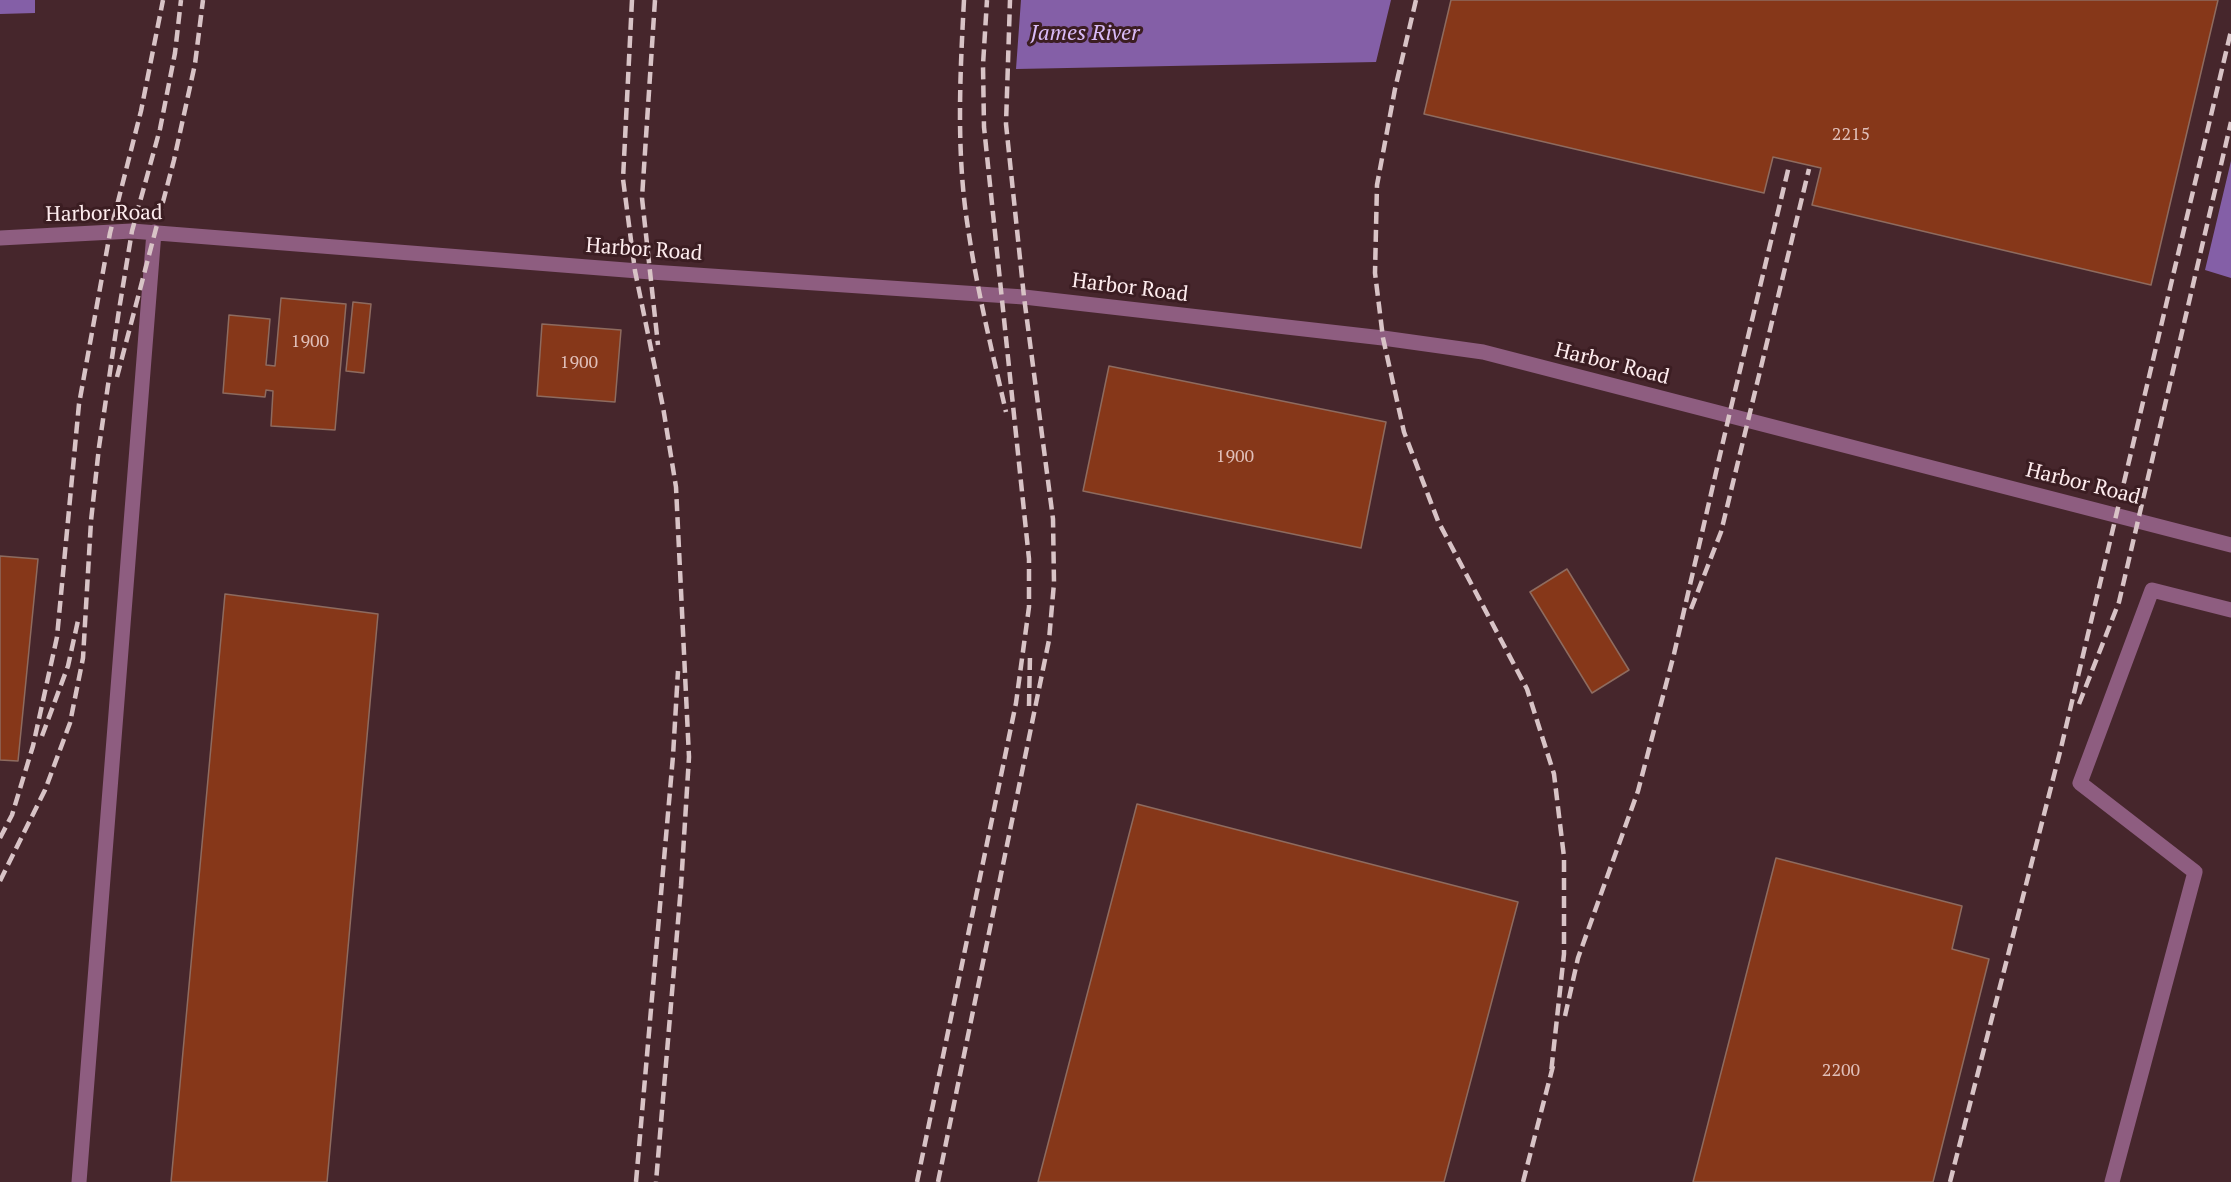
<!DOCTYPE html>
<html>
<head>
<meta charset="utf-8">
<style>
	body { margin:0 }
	canvas { display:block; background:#46262c }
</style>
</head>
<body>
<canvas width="2231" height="1182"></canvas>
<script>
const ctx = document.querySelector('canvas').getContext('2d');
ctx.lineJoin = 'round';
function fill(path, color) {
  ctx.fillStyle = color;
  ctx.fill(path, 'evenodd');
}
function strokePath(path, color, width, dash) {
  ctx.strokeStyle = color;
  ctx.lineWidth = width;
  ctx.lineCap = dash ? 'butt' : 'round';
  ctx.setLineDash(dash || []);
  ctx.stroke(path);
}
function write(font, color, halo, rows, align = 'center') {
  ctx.font = font + ' "PT Serif",serif';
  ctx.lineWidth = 6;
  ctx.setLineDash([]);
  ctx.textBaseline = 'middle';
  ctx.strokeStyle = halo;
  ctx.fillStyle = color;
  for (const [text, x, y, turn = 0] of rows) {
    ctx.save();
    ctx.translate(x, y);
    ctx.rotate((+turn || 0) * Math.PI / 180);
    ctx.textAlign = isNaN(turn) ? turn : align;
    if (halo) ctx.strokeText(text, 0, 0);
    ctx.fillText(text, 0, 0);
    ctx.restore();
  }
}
const water = new Path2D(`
	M 0,0 L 35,0 L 35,13 L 0,14 Z
	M 1021,0 L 1391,0 L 1376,62 L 1016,69 Z
	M 2231,161 L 2231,278 L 2205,270 Z`);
const building = new Path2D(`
	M 1451,0 L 2218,0 L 2151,285 L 1812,205 L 1821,168 L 1773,157 L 1764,193 L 1424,114 Z
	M 281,298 L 346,304 L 335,430 L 271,426 L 273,391 L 266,390 L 265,397 L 223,393 L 229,315 L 270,319 L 266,365 L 275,366 Z
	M 353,302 L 371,304 L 364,373 L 346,371 Z
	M 542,324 L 621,330 L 615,402 L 537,396 Z
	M 1109,366 L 1386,422 L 1361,548 L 1083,491 Z
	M 0,556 L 38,559 L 18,761 L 0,760 Z
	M 1567,569 L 1629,670 L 1592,693 L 1530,592 Z
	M 225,594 L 378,614 L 327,1182 L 171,1182 Z
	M 1137,804 L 1518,902 L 1444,1182 L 1038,1182 Z
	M 1776,858 L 1962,906 L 1952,949 L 1989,959 L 1933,1182 L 1693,1182 Z`);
const minor = new Path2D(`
	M 0,238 L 132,231 L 651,272 L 1024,297 L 1383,338 L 1483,352 L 2231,545
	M 79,1182 L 154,232
	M 2112,1182 L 2195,872 L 2080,783 L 2152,590 L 2231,610`);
const rail = new Path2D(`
	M 632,0 L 623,179 L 635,271 L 663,407 L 676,487 L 689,757 L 681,886 L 656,1182
	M 655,0 L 642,198 L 658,345
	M 964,0 C 960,76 956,153 968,228 C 977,290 992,351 1006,412
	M 1416,0 L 1395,89 L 1377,185 L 1375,273 L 1383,338 L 1404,432 L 1438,521 L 1527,689 L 1554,774 L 1564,857 L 1564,954 L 1551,1073
	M 117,377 L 174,160 L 195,64 L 203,0
	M 1691,609 L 1721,532 L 1809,169
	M 2079,704 L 2119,602 L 2231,122
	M 1029,706 L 1030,655
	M 42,736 L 68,666 L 79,616
	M 0,838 L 12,815 L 33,746 L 57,637 L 79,404 L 110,233 L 141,111 L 163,0
	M 0,881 L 45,790 L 70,723 L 83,658 L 91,521 L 99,447 L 119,310 L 132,231 L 160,129 L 175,53 L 181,0
	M 1565,1016 L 1578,958 L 1638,791 L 1674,654 L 1729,416 L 1789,166
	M 636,1182 L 673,756 L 678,671
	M 917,1182 L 1016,703 L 1029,607 L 1029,559 L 984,127 L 983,65 L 987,0
	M 938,1182 L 1049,640 L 1054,583 L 1053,519 L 1024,297 L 1006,124 L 1010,0
	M 1523,1182 L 1553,1066
	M 1950,1182 L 2061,748 L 2231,31`);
const numberNames = [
	["2215",1851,135],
	["1900",310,342],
	["1900",579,363],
	["1900",1235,457],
	["2200",1841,1071]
];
const streetNames = [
	["Harbor Road",104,214,-1],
	["Harbor Road",644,250,4],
	["Harbor Road",1130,288,7],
	["Harbor Road",1612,364,14],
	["Harbor Road",2083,484,14]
];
const waterNames = [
	["James River",1085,34]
];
fill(water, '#845fa7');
fill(building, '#863719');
strokePath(building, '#8e6b5f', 1.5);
strokePath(minor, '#8e5d80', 15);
strokePath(rail, '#d8c3c6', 4.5, [12, 6]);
write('18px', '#e0bfb9', null, numberNames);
write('21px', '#feecee', '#3b1d22', streetNames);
write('italic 22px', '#d9bbf7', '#3b1d22', waterNames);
</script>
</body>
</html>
